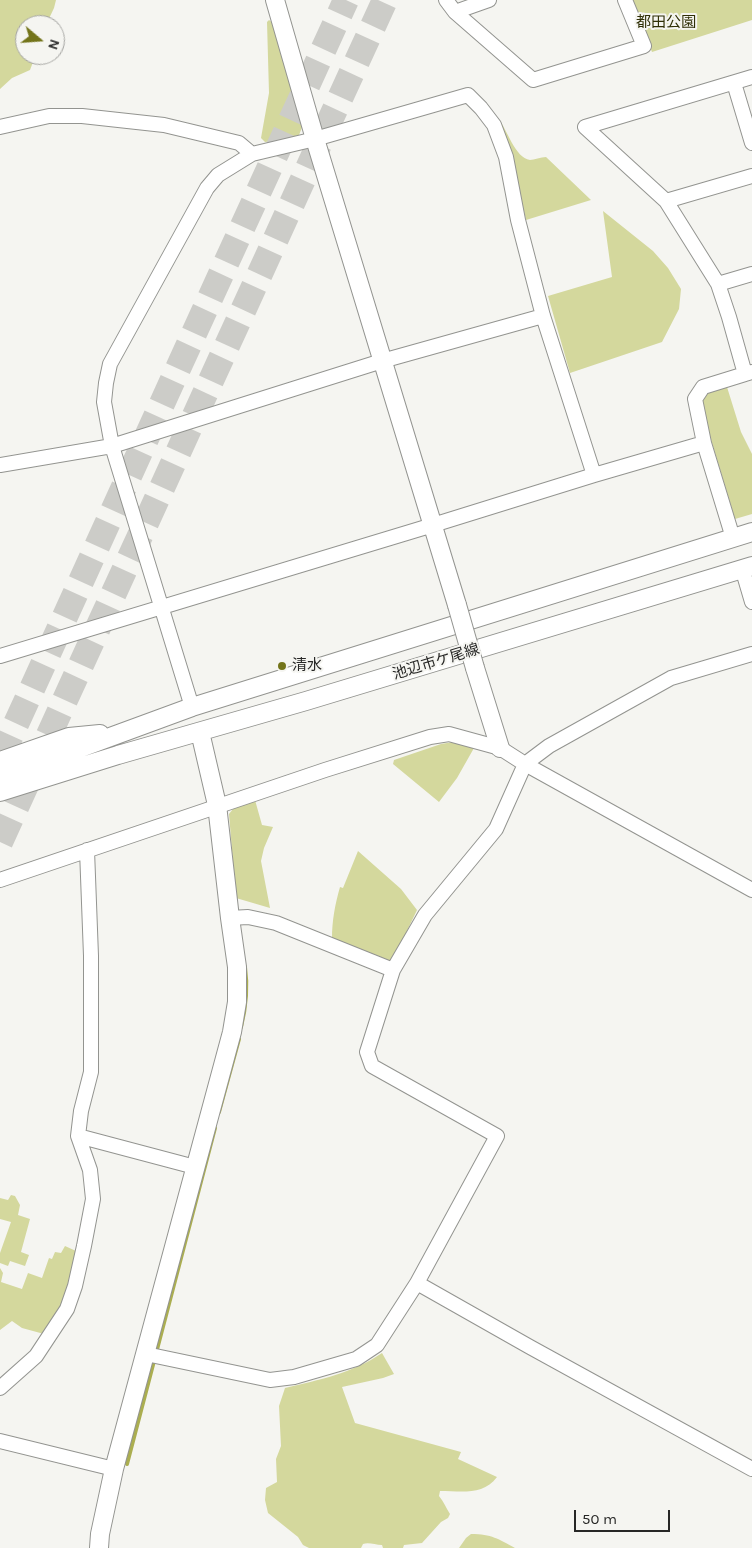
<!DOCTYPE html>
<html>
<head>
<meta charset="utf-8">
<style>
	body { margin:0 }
	#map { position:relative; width:752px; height:1548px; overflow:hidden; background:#f5f5f1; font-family:Karla,sans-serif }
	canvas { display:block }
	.north { position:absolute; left:15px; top:15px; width:50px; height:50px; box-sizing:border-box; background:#f5f5f1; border:1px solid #a3a3a0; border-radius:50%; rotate:108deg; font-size:14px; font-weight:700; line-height:20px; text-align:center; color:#272726 }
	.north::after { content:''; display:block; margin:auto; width:18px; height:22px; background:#73741a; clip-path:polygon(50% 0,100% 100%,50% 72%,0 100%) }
	.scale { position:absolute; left:574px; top:1510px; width:96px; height:22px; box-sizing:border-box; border:2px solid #272726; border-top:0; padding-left:6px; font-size:15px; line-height:18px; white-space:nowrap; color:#272726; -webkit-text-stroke:4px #f5f5f1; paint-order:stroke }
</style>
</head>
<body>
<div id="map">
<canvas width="752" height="1548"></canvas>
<div class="north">N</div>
<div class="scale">50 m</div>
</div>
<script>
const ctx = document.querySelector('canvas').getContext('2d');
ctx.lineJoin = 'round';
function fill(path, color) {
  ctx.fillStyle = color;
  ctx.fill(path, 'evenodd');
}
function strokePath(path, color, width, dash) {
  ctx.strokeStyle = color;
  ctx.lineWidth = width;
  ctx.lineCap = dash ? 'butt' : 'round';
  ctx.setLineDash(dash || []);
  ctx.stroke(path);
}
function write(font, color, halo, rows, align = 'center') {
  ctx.font = font + ' Karla,"Noto Sans JP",sans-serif';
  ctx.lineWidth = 4;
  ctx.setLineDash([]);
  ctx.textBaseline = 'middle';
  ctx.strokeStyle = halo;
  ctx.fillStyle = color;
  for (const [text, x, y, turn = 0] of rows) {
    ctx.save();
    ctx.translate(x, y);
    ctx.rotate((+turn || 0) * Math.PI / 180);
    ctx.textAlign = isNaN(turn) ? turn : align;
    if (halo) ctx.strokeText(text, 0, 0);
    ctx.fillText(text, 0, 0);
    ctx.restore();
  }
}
const green = new Path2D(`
	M 0,0 L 56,0 L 54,8 L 46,25 L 25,25 L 25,55 L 40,55 L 40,58 L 33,62 L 30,70 L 12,78 L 0,89 Z
	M 631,0 L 752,0 L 752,20 L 652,52 Z
	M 269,20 L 273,23 L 303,125 L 299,135 L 276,141 L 265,142 L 261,138 L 269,93 L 267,22 Z
	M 498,118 C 507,129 515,158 530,160 C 534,160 541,157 546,157 L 591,200 L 526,220 L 511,153 Z
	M 603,211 L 653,251 L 668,268 L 681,289 L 679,309 L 662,342 L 570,373 L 548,296 L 612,277 Z
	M 727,387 L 741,432 L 752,454 L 752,514 L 735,519 L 699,400 L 704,392 Z
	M 453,742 L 474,748 L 457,778 L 439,802 L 393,764 L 394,760 L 441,744 Z
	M 255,800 L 262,825 L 273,827 L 264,848 L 261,861 L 270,908 L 236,898 L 229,814 L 233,809 Z
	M 358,851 L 401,889 L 417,910 L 393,960 L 387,962 L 332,939 C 332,920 335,905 340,887 L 343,888 Z
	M 11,1195 L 15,1196 L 20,1205 L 18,1215 L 30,1219 L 21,1252 L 29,1255 L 25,1266 L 10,1261 L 8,1266 L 0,1263 L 0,1253 L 11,1222 L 0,1219 L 0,1198 L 8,1200 Z
	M 65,1246 L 76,1251 L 73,1273 L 60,1309 L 44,1334 L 22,1328 L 12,1321 L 0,1330 L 0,1268 L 3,1273 L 1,1282 L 22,1289 L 28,1273 L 42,1278 L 49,1258 L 52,1259 L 55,1252 L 61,1253 Z
	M 382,1353 L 394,1374 L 383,1378 L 342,1387 L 355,1423 L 461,1452 L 458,1459 L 497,1477 C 483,1496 461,1491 440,1491 L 439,1496 C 444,1502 446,1508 450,1514 L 448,1518 L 441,1522 L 422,1543 L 404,1545 L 403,1548 L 383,1548 L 382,1545 C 375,1545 369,1542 363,1544 L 361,1548 L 309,1548 L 303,1545 L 298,1537 L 268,1513 L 265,1500 L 266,1488 L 277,1482 L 276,1459 L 281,1446 L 279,1406 L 285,1388 C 319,1380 353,1373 382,1353 Z
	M 471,1534 C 492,1534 498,1539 515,1548 L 459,1548 L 466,1538 Z`);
const stream = new Path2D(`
	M 241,1027 C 246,1007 248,988 245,967
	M 219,1112 L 239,1039
	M 127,1464 L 215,1128`);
const motorwayTunnel = new Path2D(`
	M 0,759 L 346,0
	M 0,842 L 385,0`);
const minor = new Path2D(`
	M 446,0 L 455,12 L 533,80 L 644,46 L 625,0
	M 455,12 L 489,0
	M 752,77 L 585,127 L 666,201 L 718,284 L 729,317 L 745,374 L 752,372
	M 734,83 L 752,143
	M 0,127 L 49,116 L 82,116 L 164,125 L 239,143 L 252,154
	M 666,201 L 752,176
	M 718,284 L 752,274
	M 704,443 L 695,399 L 703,387 L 745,374
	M 0,465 L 112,446 L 382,361 L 543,316
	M 742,568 L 752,602
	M 0,656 L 433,525 L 594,475 L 704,443 L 733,538
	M 192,707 L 112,446 L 104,402 L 106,383 L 110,364 L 207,188 L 218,175 L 252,154 L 315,139 L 468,95 L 481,108 L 494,125 L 506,157 L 518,220 L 543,316 L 594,475
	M 0,880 L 325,770 L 430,737 L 449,734 L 500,748 L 525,764 L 752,890
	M 230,918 L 248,917 L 276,923 L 393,970
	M 78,1136 L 195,1167
	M 417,1283 L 530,1347 L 752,1469
	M 146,1354 L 270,1380 L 294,1377 L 356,1359 L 377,1345 L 417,1283 L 497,1136 L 372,1066 L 367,1052 L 393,970 L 425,915 L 496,829 L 525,764 L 549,746 L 671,678 L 752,654
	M 0,1388 L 36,1356 L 67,1309 L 75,1286 L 84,1246 L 93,1199 L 90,1170 L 78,1136 L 81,1111 L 91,1072 L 91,956 L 87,850
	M 0,1441 L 114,1469`);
const tertiary = new Path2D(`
	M 275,0 L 315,139 L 457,605
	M 475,668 L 500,748
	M 0,761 L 69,737 L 100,734
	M 0,775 L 64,754 L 192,707 L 752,532
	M 0,792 L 118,755 L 306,701 L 752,566
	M 99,1548 L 100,1534 L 114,1469 L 232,1032 L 237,1002 L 237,967 L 230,918 L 217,805 L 200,732`);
const tertiaryBridge = new Path2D(`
	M 457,605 L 475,668`);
const markers = [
	[282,666,5,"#73741a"]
];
const parkNames = [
	["都田公園",666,23]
];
const streetNames = [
	["池辺市ケ尾線",436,662,-17]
];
const poiNames = [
	["清水",292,666]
];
fill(green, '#d4d89d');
strokePath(stream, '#abae50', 4);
strokePath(motorwayTunnel, '#ccccc8', 26, [26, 13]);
strokePath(minor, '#939490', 16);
strokePath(tertiary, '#939490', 20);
strokePath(minor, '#fff', 14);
strokePath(tertiary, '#fff', 18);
strokePath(tertiaryBridge, '#939490', 20, []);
strokePath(tertiaryBridge, '#fff', 18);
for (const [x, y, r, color] of markers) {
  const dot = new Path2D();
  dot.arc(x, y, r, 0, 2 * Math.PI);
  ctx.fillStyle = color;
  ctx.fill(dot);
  strokePath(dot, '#f5f5f1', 2);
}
write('15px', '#2f2f06', '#f5f5f1', parkNames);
write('15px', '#272726', '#f5f5f1', streetNames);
write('15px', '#272726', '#f5f5f1', poiNames, 'left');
</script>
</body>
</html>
